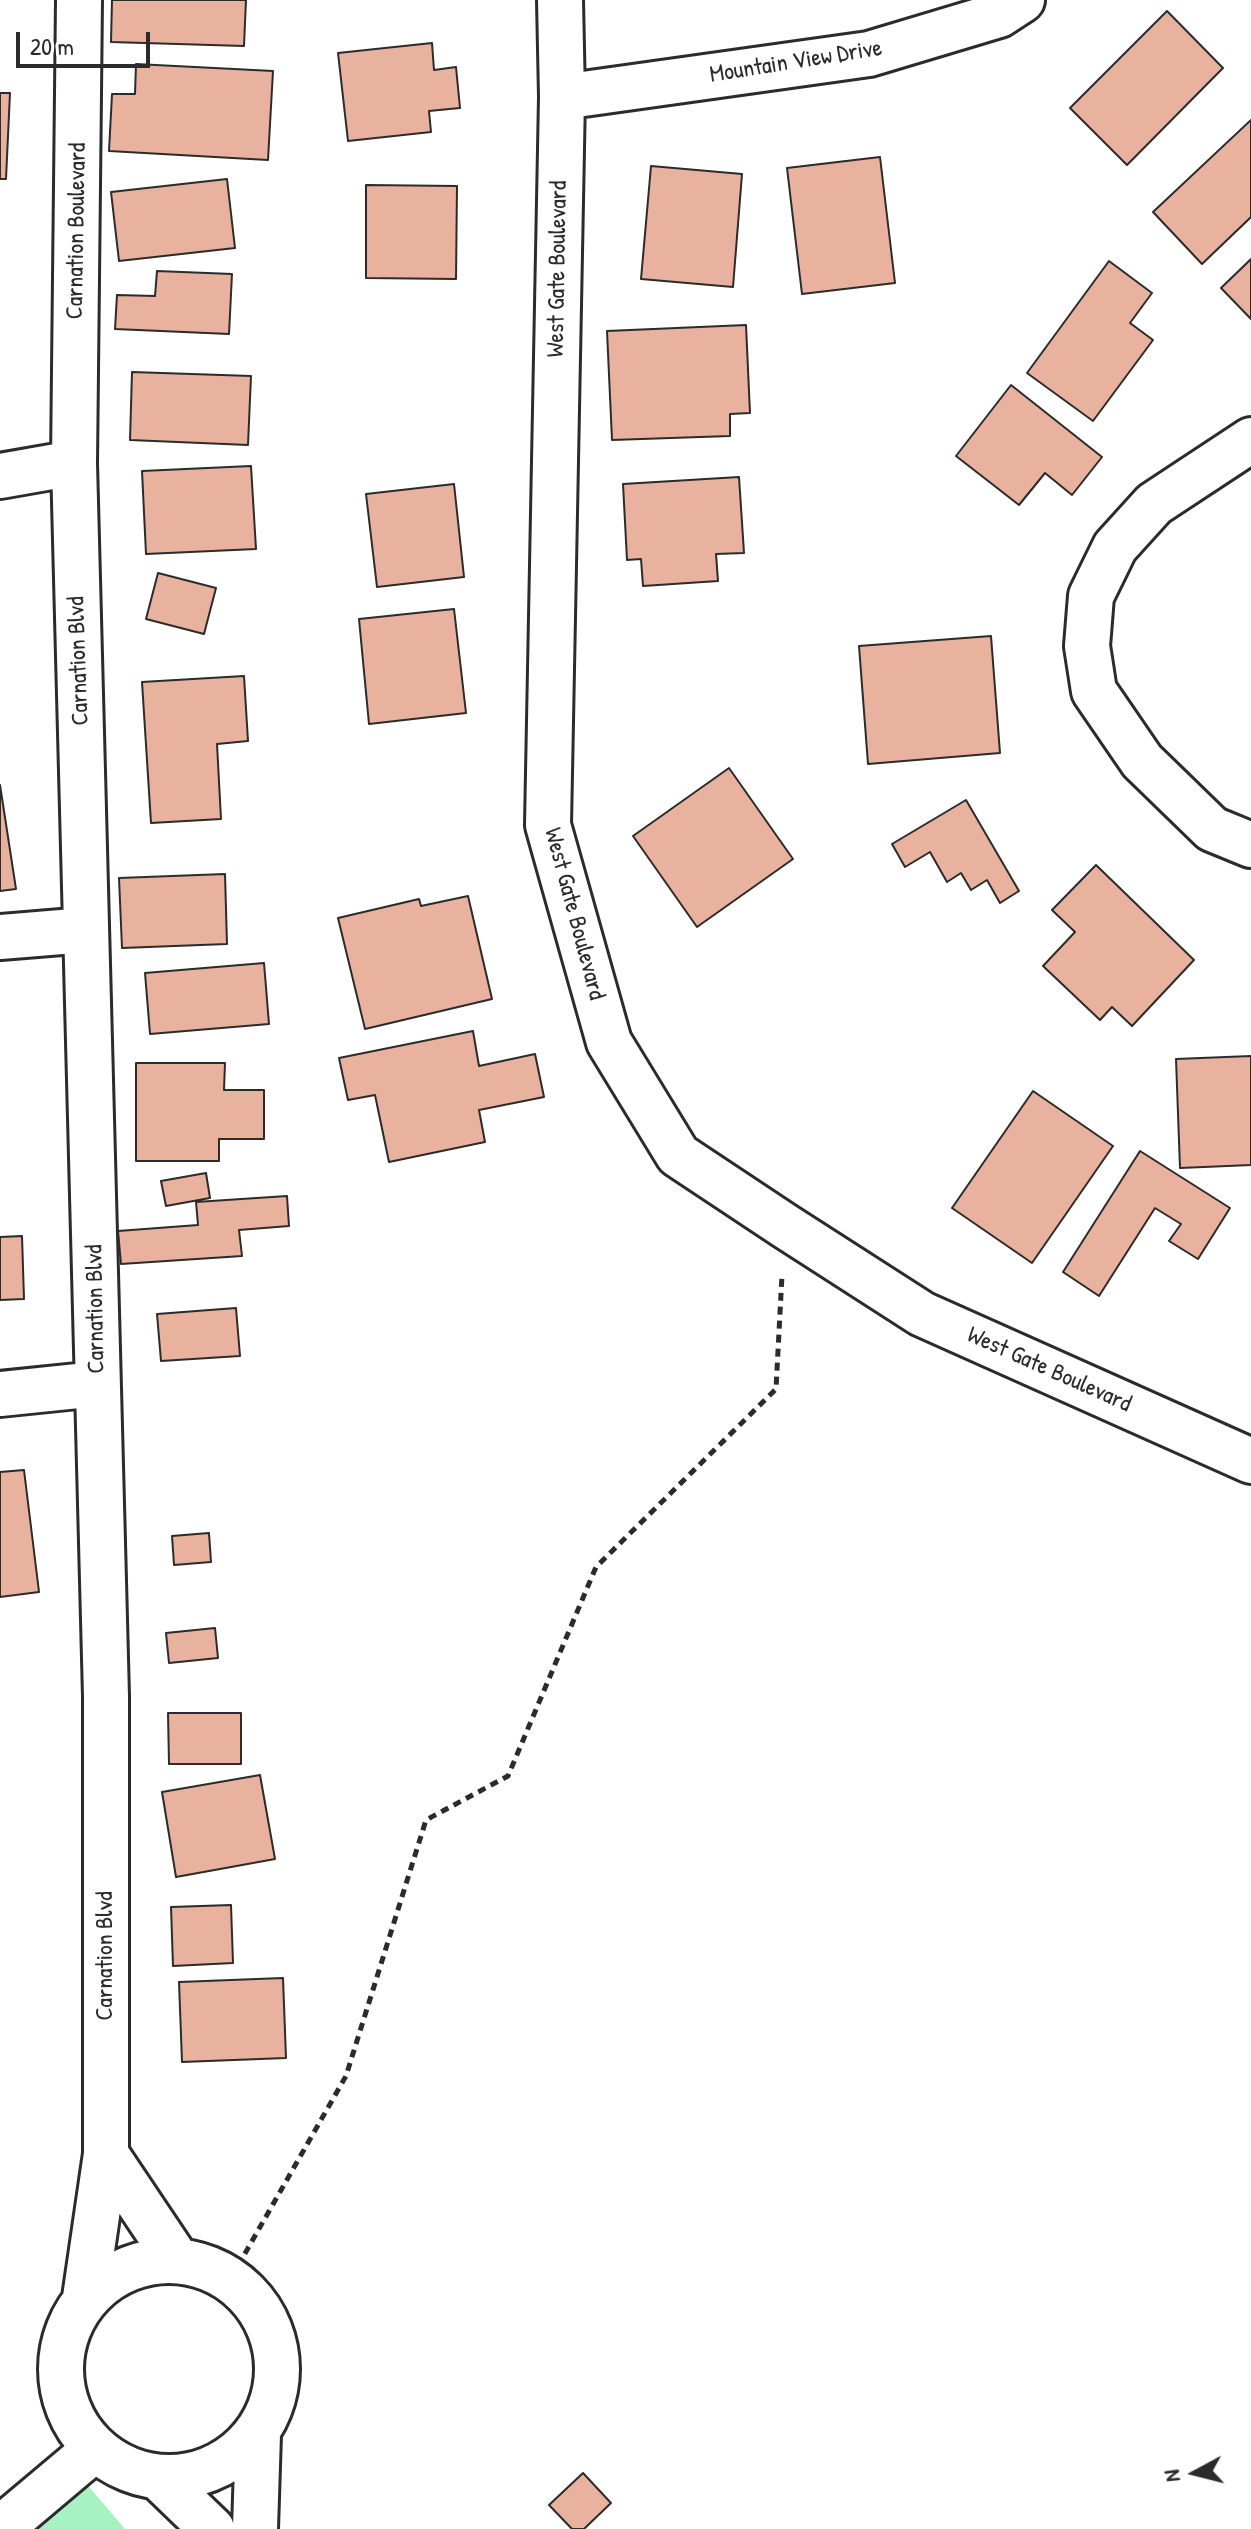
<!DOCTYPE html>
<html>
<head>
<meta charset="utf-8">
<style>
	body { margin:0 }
	#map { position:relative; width:1251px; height:2529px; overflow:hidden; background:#fff; font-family:"Patrick Hand",sans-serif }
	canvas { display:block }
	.north { position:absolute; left:1155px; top:2433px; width:80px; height:80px; -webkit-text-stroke:6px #fff; paint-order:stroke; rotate:263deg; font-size:22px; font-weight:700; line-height:32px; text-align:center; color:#2b2b2b }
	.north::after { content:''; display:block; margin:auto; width:28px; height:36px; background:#2b2b2b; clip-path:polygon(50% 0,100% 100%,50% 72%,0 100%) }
	.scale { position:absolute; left:16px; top:32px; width:134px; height:36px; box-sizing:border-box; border:4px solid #2b2b2b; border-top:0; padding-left:10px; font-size:24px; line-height:28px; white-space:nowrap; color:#2b2b2b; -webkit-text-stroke:6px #fff; paint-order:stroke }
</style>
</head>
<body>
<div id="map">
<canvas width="1251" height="2529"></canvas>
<div class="north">N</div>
<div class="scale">20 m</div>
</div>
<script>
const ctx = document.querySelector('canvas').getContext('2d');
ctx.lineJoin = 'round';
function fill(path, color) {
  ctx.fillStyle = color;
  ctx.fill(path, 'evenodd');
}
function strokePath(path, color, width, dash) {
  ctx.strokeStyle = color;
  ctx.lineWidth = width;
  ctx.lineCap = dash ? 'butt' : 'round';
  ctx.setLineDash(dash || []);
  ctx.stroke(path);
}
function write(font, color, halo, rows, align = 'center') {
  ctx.font = font + ' "Patrick Hand",sans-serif';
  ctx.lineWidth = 6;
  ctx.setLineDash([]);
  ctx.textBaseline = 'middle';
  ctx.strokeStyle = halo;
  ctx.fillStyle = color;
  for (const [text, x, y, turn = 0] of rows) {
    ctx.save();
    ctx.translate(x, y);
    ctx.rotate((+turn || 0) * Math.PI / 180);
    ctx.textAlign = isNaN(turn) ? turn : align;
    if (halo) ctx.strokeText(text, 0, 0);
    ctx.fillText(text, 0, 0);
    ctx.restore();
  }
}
const green = new Path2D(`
	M 85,2482 L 125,2529 L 30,2529 Z`);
const building = new Path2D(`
	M 112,0 L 246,0 L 244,46 L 111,42 Z
	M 1167,11 L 1223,68 L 1127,165 L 1070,108 Z
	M 432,43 L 434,70 L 456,67 L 460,108 L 429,111 L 431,132 L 348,141 L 338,53 Z
	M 136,64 L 273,71 L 268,160 L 109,151 L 112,94 L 135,94 Z
	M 0,93 L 10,93 L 6,179 L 0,179 Z
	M 1251,120 L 1251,217 L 1202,264 L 1153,212 Z
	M 880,157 L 895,283 L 802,294 L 787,168 Z
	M 651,166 L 742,174 L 733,287 L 641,279 Z
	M 227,179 L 235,248 L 119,261 L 111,192 Z
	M 366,185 L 457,186 L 456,279 L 366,278 Z
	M 1251,259 L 1251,319 L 1221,288 Z
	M 1109,261 L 1152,293 L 1130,323 L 1153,340 L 1093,421 L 1027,373 Z
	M 157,271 L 232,274 L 229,334 L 115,329 L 117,295 L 155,296 Z
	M 746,325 L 750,413 L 730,414 L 730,436 L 612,440 L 607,331 Z
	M 132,372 L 251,376 L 248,445 L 130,440 Z
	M 1011,385 L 1102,457 L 1072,495 L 1045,473 L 1019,505 L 956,456 Z
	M 251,466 L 256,549 L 146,554 L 142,471 Z
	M 739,477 L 744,553 L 716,554 L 718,581 L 643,586 L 641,559 L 627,560 L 623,484 Z
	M 454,484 L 464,577 L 377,587 L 366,494 Z
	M 158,573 L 216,588 L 204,634 L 146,619 Z
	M 454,609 L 466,713 L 369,724 L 359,619 Z
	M 991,636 L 1000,753 L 868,764 L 859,646 Z
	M 244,676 L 248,741 L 217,744 L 221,819 L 151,823 L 142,682 Z
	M 729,768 L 793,859 L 697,927 L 633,836 Z
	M 0,785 L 16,889 L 0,891 Z
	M 966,800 L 1019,891 L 1000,903 L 987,880 L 971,890 L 961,873 L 947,882 L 930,852 L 905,867 L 892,844 Z
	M 1096,865 L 1194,960 L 1132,1026 L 1112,1007 L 1100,1020 L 1043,966 L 1075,932 L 1052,910 Z
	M 225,874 L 227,944 L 122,948 L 119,878 Z
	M 468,896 L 492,999 L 365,1029 L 338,918 L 419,899 L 421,906 Z
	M 264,963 L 269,1024 L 150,1034 L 145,973 Z
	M 473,1031 L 479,1066 L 535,1054 L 544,1097 L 479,1110 L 485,1142 L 389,1162 L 375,1095 L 348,1100 L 339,1058 Z
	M 1251,1056 L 1251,1165 L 1180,1168 L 1176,1059 Z
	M 136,1063 L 225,1063 L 224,1090 L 264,1090 L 264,1139 L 219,1139 L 219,1161 L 136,1161 Z
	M 1033,1091 L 1113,1146 L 1032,1263 L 952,1208 Z
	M 1140,1151 L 1230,1208 L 1198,1259 L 1169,1241 L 1181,1224 L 1155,1208 L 1099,1296 L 1063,1272 Z
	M 206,1173 L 210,1198 L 166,1206 L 161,1181 Z
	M 287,1196 L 289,1226 L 239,1230 L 242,1256 L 121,1264 L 118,1231 L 198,1225 L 196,1202 Z
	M 22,1236 L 24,1299 L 0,1300 L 0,1237 Z
	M 236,1308 L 240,1356 L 161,1361 L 157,1314 Z
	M 24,1470 L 39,1592 L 0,1597 L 0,1472 Z
	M 209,1533 L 211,1562 L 174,1565 L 172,1536 Z
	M 215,1628 L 218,1658 L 169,1663 L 166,1633 Z
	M 168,1713 L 241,1713 L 241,1764 L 169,1764 Z
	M 260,1775 L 275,1859 L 176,1877 L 162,1792 Z
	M 231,1905 L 233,1963 L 173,1966 L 171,1907 Z
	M 283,1978 L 286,2058 L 182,2062 L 179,1982 Z
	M 583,2473 L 611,2503 L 584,2529 L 572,2529 L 549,2505 Z`);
const path = new Path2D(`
	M 231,2278 L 346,2076 L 426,1820 L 508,1776 L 596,1567 L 776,1389 L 782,1275`);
const street = new Path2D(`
	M 79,0 L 74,463 L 106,1696 L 106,2154 L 85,2298
	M 560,0 L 562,97 L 548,825 L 609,1042 L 678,1155 L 785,1226 L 922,1314 L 1251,1461
	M 562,97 L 869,54 L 999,15 L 1022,0
	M 1251,440 L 1154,504 L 1115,547 L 1091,596 L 1087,646 L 1094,691 L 1142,761 L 1212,829 L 1251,845
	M 0,476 L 74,463
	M 0,937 L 86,930
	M 0,1394 L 97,1384
	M 106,2154 L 177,2260
	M61 2369a108 108 0 1 1 216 0a108 108 0 1 1-216 0Z
	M 159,2478 L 212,2529
	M 0,2529 L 95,2449
	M 255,2529 L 258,2434`);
const streetNames = [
	["Mountain View Drive",796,62,-9],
	["Carnation Boulevard",77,231,-89],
	["West Gate Boulevard",558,269,-89],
	["Carnation Blvd",79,661,-92],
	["West Gate Boulevard",574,914,75],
	["Carnation Blvd",96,1309,-91],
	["West Gate Boulevard",1049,1370,24],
	["Carnation Blvd",106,1956,-90]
];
fill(green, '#a8f2c1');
fill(building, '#e9b29e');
strokePath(building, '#2b2b2b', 2);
strokePath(street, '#2b2b2b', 50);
strokePath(path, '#2b2b2b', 5, [8, 6]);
strokePath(street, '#fff', 44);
write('24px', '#2b2b2b', '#fff', streetNames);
</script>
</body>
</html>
